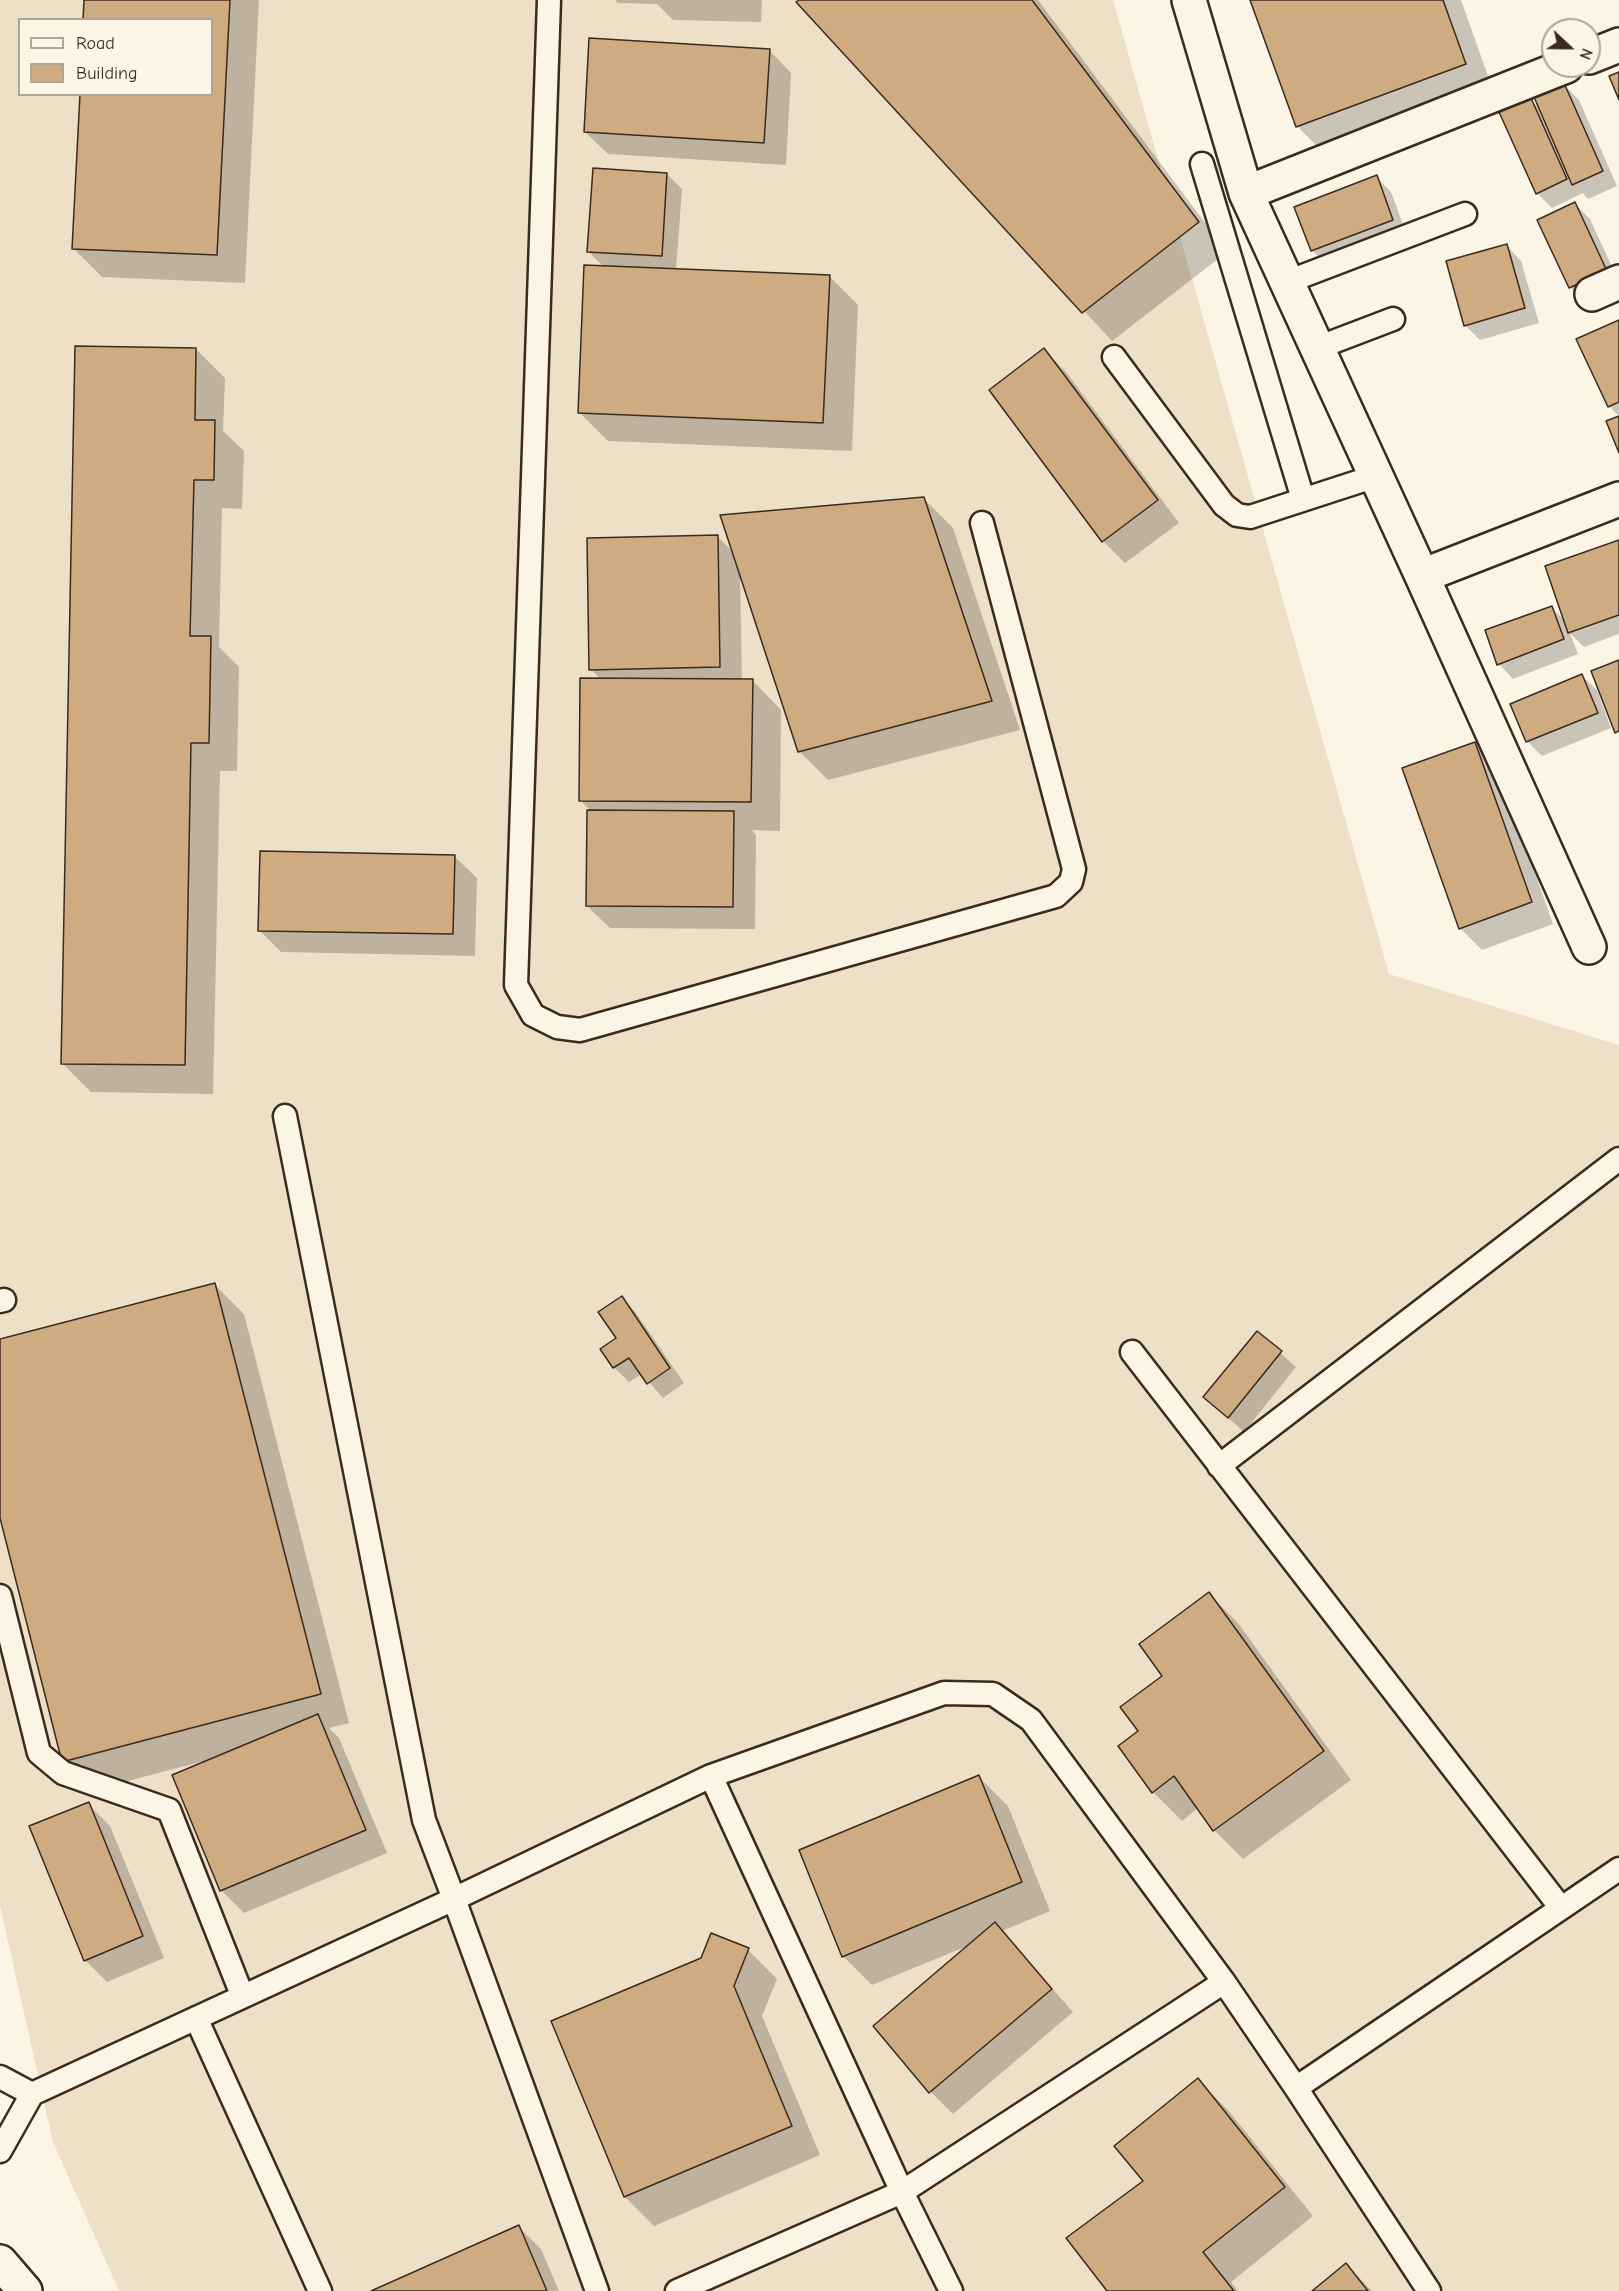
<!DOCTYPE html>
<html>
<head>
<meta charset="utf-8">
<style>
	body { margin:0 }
	#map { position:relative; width:1619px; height:2291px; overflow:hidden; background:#fcf5e5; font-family:"Comic Neue",sans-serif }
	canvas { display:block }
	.legend { position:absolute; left:18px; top:18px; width:195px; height:78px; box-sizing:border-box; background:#fcf5e5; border:2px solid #afa495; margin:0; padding:8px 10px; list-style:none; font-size:18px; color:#3b2a1e }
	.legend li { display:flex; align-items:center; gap:12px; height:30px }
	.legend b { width:30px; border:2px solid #afa495 }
	.north { position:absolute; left:1541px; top:18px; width:60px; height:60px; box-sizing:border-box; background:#fcf5e5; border:2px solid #afa495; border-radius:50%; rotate:112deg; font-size:16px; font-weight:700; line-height:24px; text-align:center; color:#3b2a1e }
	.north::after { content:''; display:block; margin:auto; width:21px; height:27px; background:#3b2a1e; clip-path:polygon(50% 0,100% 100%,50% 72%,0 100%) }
</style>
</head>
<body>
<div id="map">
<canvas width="1619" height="2291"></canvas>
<ul class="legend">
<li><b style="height:8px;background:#fcf5e5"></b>Road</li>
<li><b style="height:16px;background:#ceab80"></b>Building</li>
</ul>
<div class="north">N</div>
</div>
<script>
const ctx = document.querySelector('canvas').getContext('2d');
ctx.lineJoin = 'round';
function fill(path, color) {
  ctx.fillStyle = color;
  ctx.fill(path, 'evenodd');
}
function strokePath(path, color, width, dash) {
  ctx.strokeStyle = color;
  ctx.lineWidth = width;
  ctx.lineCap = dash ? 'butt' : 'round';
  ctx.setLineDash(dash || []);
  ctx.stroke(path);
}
const built = new Path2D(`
	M 0,0 L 1113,0 L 1389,974 L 1619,1045 L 1619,2291 L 119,2291 L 53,2142 L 0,1906 ZM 20,20 L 212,20 L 212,94 L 20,94 Z`);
const shadow = new Path2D(`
	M 86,0 L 259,0 L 245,283 L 102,277 L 73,248 L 212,94 L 212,20 Z
	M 615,0 L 762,0 L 761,22 L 673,20 L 657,4 L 618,3 Z
	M 801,0 L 1038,0 L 1227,252 L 1112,341 L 798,3 Z
	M 1251,0 L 1461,0 L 1494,93 L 1326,155 L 1297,126 Z
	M 769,50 L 791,73 L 786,165 L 608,154 L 585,132 Z
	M 1564,85 L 1579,100 L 1617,186 L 1588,199 L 1583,193 L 1552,208 L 1537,193 L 1530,100 L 1541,110 Z
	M 667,174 L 682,189 L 676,270 L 829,276 L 858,305 L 852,451 L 608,441 L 579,412 L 604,267 L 589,252 Z
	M 1376,177 L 1391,192 L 1407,235 L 1327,265 L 1312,250 Z
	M 1575,204 L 1590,219 L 1619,282 L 1585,302 L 1570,287 L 1539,220 Z
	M 1507,246 L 1521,261 L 1539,323 L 1480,340 L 1465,325 Z
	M 1619,321 L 1619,416 L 1609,406 Z
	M 196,349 L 225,378 L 223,431 L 244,451 L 242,509 L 222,508 L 219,647 L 239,667 L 237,771 L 220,771 L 213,1094 L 91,1092 L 62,1063 Z
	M 1044,350 L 1066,372 L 1179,523 L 1125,563 L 1103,541 Z
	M 924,499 L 953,528 L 1020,730 L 828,780 L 799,751 L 740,574 L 742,680 L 752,680 L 781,710 L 780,831 L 752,830 L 756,835 L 755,929 L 610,928 L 587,906 L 591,811 L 581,801 L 601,680 L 591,669 L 718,537 L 734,553 Z
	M 1619,541 L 1619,634 L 1584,647 L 1570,633 L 1578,654 L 1513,679 L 1499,664 L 1551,607 L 1566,622 Z
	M 1582,676 L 1597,690 L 1611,728 L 1542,756 L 1527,741 Z
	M 1475,744 L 1497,766 L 1553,924 L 1482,950 L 1460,928 Z
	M 454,856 L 477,878 L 475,956 L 281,952 L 259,930 Z
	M 215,1285 L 244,1314 L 349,1723 L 329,1728 L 339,1738 L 387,1853 L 244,1913 L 222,1891 L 174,1776 L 209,1762 L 208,1760 L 93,1790 L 64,1761 L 0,1512 L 0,1341 Z
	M 622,1298 L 636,1313 L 684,1383 L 663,1398 L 642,1374 L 629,1382 L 614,1367 L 602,1349 L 618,1339 Z
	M 1258,1333 L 1296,1367 L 1244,1432 L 1205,1397 Z
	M 1209,1594 L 1238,1623 L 1351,1780 L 1243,1859 L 1214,1830 L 1198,1808 L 1182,1821 L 1153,1792 L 1140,1731 L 1164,1676 Z
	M 979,1777 L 1008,1806 L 1050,1911 L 1002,1931 L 1073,2012 L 953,2114 L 931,2092 L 875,2026 L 970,1945 L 872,1985 L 843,1956 Z
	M 88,1804 L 110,1826 L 164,1958 L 107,1982 L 85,1960 Z
	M 748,1950 L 777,1979 L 762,2016 L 820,2155 L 654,2226 L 625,2197 L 553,2022 Z
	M 1198,2080 L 1227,2109 L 1313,2216 L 1231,2282 L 1238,2291 L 1109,2291 L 1145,2181 Z
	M 519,2227 L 541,2249 L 559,2291 L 375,2291 Z
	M 1346,2265 L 1372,2291 L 1314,2291 Z`);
const building = new Path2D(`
	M 84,0 L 230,0 L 217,255 L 72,249 L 80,94 L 212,94 L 212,20 L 83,20 Z
	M 799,0 L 1032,0 L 1199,222 L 1082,313 L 796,2 Z
	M 1250,0 L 1443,0 L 1466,64 L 1296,127 Z
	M 589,38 L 770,49 L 764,143 L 584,132 Z
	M 1619,72 L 1619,100 L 1609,76 Z
	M 1564,83 L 1603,171 L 1572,185 L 1534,97 Z
	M 1531,98 L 1567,179 L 1536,194 L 1499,112 Z
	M 593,168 L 667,173 L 662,256 L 587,252 Z
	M 1377,175 L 1393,220 L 1311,251 L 1294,207 Z
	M 1575,202 L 1607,271 L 1569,288 L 1537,220 Z
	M 1507,244 L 1525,308 L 1464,326 L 1446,261 Z
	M 584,265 L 830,275 L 823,423 L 578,413 Z
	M 1619,320 L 1619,402 L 1608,407 L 1576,339 Z
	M 75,346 L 196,348 L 195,420 L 215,420 L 214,480 L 194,480 L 190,636 L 211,636 L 209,743 L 191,743 L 185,1065 L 61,1064 Z
	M 1044,348 L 1158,500 L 1102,542 L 989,390 Z
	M 1619,416 L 1619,453 L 1606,421 Z
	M 924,497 L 992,701 L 798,752 L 720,515 Z
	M 718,535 L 720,667 L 589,670 L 587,538 Z
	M 1619,540 L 1619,615 L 1568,633 L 1545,566 Z
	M 1552,606 L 1564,639 L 1497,665 L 1485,630 Z
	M 1619,660 L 1619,731 L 1615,733 L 1591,671 Z
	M 1582,674 L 1598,713 L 1526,742 L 1510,704 Z
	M 580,678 L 753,679 L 751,802 L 579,801 Z
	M 1475,742 L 1532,902 L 1459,929 L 1402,768 Z
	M 587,810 L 734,811 L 733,907 L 586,906 Z
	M 260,851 L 455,855 L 453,934 L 258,931 Z
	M 215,1283 L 321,1694 L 62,1762 L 0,1518 L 0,1339 Z
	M 622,1296 L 670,1368 L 647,1384 L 629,1358 L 613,1368 L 600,1349 L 616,1338 L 598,1312 Z
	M 1257,1331 L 1282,1351 L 1228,1418 L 1203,1397 Z
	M 1209,1592 L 1324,1751 L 1213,1831 L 1174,1776 L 1152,1793 L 1118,1746 L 1138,1731 L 1120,1707 L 1162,1676 L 1139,1644 Z
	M 318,1714 L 366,1830 L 220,1891 L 172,1775 Z
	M 979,1775 L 1022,1882 L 842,1957 L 799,1850 Z
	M 89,1802 L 143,1936 L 84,1961 L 29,1826 Z
	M 995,1922 L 1052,1989 L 929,2093 L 873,2026 Z
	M 711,1933 L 749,1948 L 734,1986 L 792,2126 L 624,2197 L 551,2021 L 701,1958 Z
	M 1198,2078 L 1285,2187 L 1203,2252 L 1234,2291 L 1107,2291 L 1066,2238 L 1143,2181 L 1114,2146 Z
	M 519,2225 L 547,2291 L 371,2291 Z
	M 1346,2263 L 1368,2291 L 1312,2291 Z`);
const lane = new Path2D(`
	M 549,0 L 516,985 L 533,1015 L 557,1027 L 580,1030 L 1056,896 L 1071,882 L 1074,869 L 982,523
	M 1202,164 L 1303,499
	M 1287,282 L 1465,214
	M 1317,348 L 1393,319
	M 1114,357 L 1224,505 L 1237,515 L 1250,517 L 1376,476
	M 285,1116 L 424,1820 L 454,1899 L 597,2291
	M 0,1301 L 4,1300
	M 1132,1352 L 1561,1908
	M 1219,1466 L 1619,1159
	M 0,1596 L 39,1753 L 63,1773 L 169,1810 L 242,1995
	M 711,1776 L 902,2192 L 1224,1982
	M 196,2018 L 320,2291
	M 0,2077 L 32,2094 L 454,1899 L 711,1776 L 944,1693 L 993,1694 L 1031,1720 L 1224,1982 L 1296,2088 L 1429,2291
	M 1296,2088 L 1619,1869
	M 0,2151 L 32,2094
	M 677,2291 L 902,2192 L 951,2291`);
const street = new Path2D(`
	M 1189,0 L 1246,193 L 1422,576 L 1589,947
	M 1589,57 L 1619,45
	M 1246,193 L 1566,66
	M 1592,294 L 1619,282
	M 1422,576 L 1619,499`);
const secondary = new Path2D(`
	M 0,2262 L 25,2291`);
fill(built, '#eedfc7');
fill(shadow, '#0003');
fill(building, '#ceab80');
strokePath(building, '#3b2a1e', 1.5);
strokePath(lane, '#3b2a1e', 27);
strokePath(street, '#3b2a1e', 38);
strokePath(secondary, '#3b2a1e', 38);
strokePath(lane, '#fcf5e5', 22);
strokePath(street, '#fcf5e5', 33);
strokePath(secondary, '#fcf5e5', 33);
</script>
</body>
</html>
